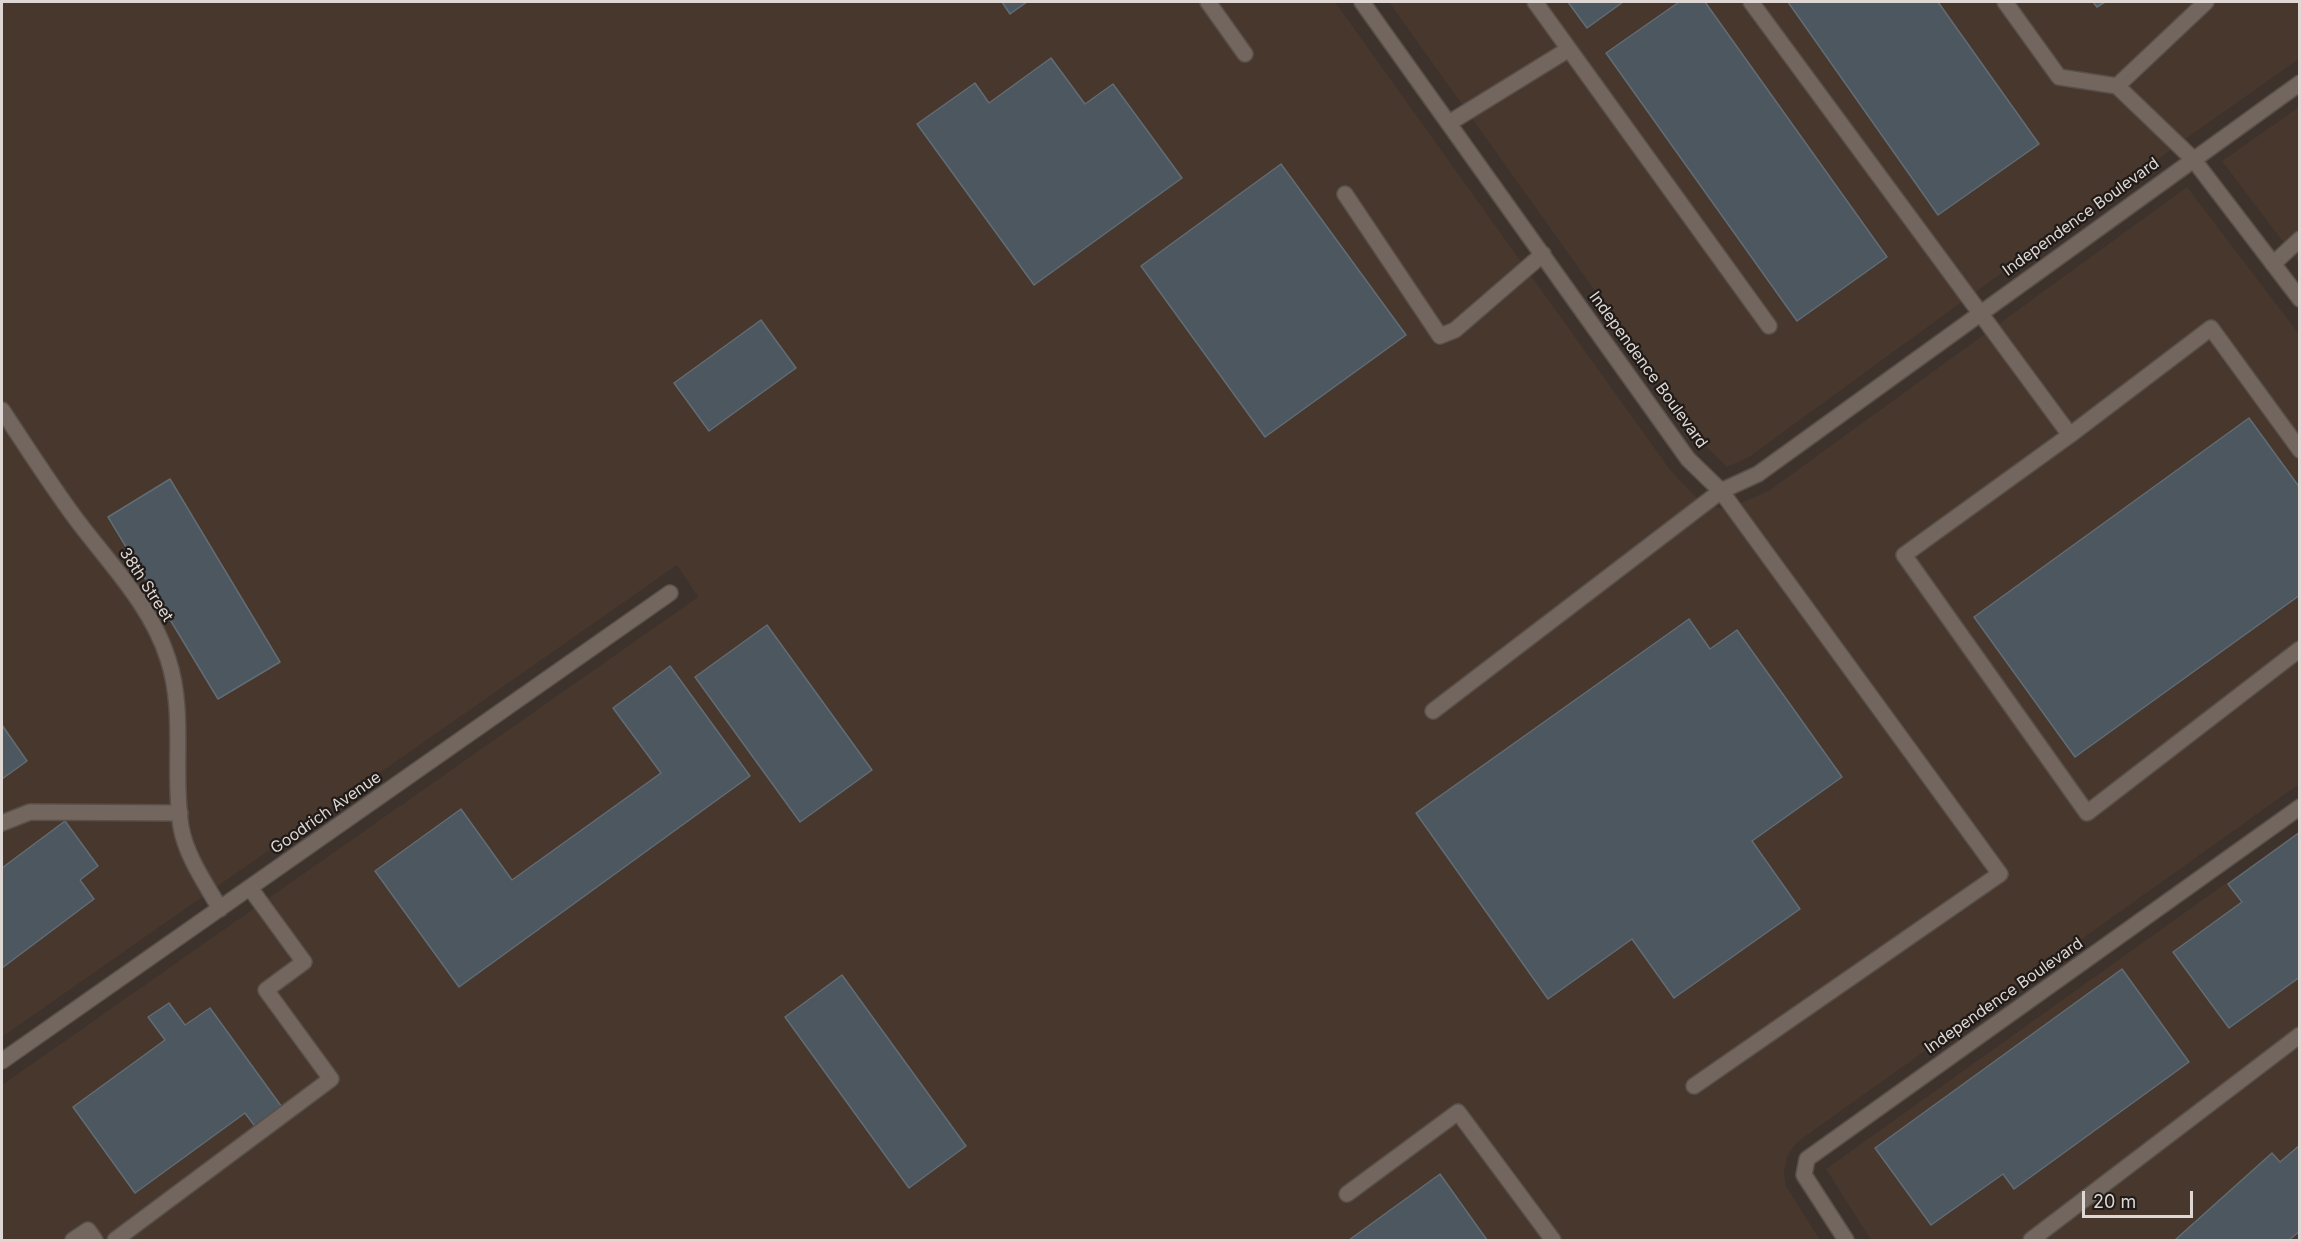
<!DOCTYPE html>
<html>
<head>
<meta charset="utf-8">
<style>
	body { margin:0 }
	#map { position:relative; width:2301px; height:1242px; overflow:hidden; background:#3d322c; font-family:Inter,sans-serif }
	canvas { display:block }
	.frame { position:absolute; inset:0; border:3px solid #ded7d3; pointer-events:none }
	.scale { position:absolute; left:2082px; top:1191px; width:111px; height:27px; box-sizing:border-box; border:3px solid #ded7d3; border-top:0; padding-left:8px; font-size:18px; line-height:21px; white-space:nowrap; color:#ded7d3; -webkit-text-stroke:4px #201b18; paint-order:stroke }
</style>
</head>
<body>
<div id="map">
<canvas width="2301" height="1242"></canvas>
<div class="frame"></div>
<div class="scale">20 m</div>
</div>
<script>
const ctx = document.querySelector('canvas').getContext('2d');
ctx.lineJoin = 'round';
function fill(path, color) {
  ctx.fillStyle = color;
  ctx.fill(path, 'evenodd');
}
function strokePath(path, color, width, dash) {
  ctx.strokeStyle = color;
  ctx.lineWidth = width;
  ctx.lineCap = dash ? 'butt' : 'round';
  ctx.setLineDash(dash || []);
  ctx.stroke(path);
}
function write(font, color, halo, rows, align = 'center') {
  ctx.font = font + ' Inter,sans-serif';
  ctx.lineWidth = 4.5;
  ctx.setLineDash([]);
  ctx.textBaseline = 'middle';
  ctx.strokeStyle = halo;
  ctx.fillStyle = color;
  for (const [text, x, y, turn = 0] of rows) {
    ctx.save();
    ctx.translate(x, y);
    ctx.rotate((+turn || 0) * Math.PI / 180);
    ctx.textAlign = isNaN(turn) ? turn : align;
    if (halo) ctx.strokeText(text, 0, 0);
    ctx.fillText(text, 0, 0);
    ctx.restore();
  }
}
const built = new Path2D(`
	M 2,2 L 1335,2 L 1671,471 L 1705,506 L 1728,509 L 1770,490 L 2187,187 L 2299,334 L 2299,784 L 1796,1143 L 1787,1157 L 1784,1173 L 1786,1186 L 1820,1240 L 2,1240 L 2,1085 L 698,597 L 677,565 L 2,1037 Z
	M 1389,2 L 2299,2 L 2299,59 L 2198,130 L 1749,457 L 1727,467 L 1705,445 Z
	M 2299,107 L 2299,263 L 2222,161 Z
	M 2299,831 L 2299,1240 L 1871,1240 L 1826,1169 Z`);
const building = new Path2D(`
	M 1002,2 L 1027,2 L 1010,14 Z
	M 1568,2 L 1623,2 L 1587,28 Z
	M 1679,2 L 1705,2 L 1887,257 L 1797,321 L 1606,53 Z
	M 1788,2 L 1938,2 L 2039,144 L 1938,215 Z
	M 2093,2 L 2105,2 L 2097,7 Z
	M 1051,58 L 1085,104 L 1113,84 L 1182,178 L 1034,285 L 917,124 L 975,83 L 989,103 Z
	M 1281,164 L 1406,335 L 1265,437 L 1141,266 Z
	M 761,320 L 796,368 L 709,431 L 674,383 Z
	M 2249,418 L 2300,488 L 2300,595 L 2075,757 L 1974,617 Z
	M 170,479 L 280,662 L 218,699 L 108,517 Z
	M 1689,619 L 1710,649 L 1737,630 L 1842,777 L 1752,841 L 1800,909 L 1674,998 L 1632,939 L 1548,999 L 1416,813 Z
	M 767,625 L 872,770 L 800,822 L 695,677 Z
	M 670,666 L 750,776 L 459,987 L 375,871 L 461,809 L 512,880 L 661,773 L 613,708 Z
	M 2,725 L 27,761 L 2,779 Z
	M 65,821 L 98,866 L 80,880 L 94,899 L 2,968 L 2,868 Z
	M 2300,832 L 2300,977 L 2229,1028 L 2173,952 L 2242,902 L 2228,884 Z
	M 2122,969 L 2189,1062 L 2014,1189 L 2003,1174 L 1931,1225 L 1875,1148 Z
	M 842,975 L 966,1146 L 909,1188 L 785,1017 Z
	M 169,1003 L 185,1025 L 210,1008 L 284,1110 L 257,1129 L 245,1113 L 135,1193 L 73,1107 L 165,1040 L 148,1017 Z
	M 2300,1145 L 2300,1231 L 2289,1240 L 2175,1240 L 2272,1153 L 2280,1162 Z
	M 1440,1174 L 1487,1240 L 1349,1240 Z`);
const service = new Path2D(`
	M 1208,2 L 1245,54
	M 1535,2 L 1769,326
	M 1751,2 L 2070,435
	M 2005,2 L 2059,77 L 2117,86 L 2193,159
	M 2117,86 L 2206,2
	M 1449,123 L 1569,49
	M 1345,194 L 1440,336 L 1455,330 L 1543,254
	M 2273,264 L 2300,239
	M 2300,450 L 2211,328 L 2070,435 L 1904,555 L 2087,813 L 2300,649
	M 1433,711 L 1721,491 L 2000,874 L 1694,1086
	M 2,823 L 30,812 L 180,813
	M 1347,1194 L 1458,1112 L 1553,1240
	M 73,1240 L 88,1230 L 95,1240
	M 115,1240 L 331,1079 L 266,990 L 304,962 L 250,888
	M 2031,1240 L 2300,1035`);
const minor = new Path2D(`
	M 1362,2 L 1688,459 L 1721,491 L 1758,474 L 2300,83
	M 2193,159 L 2300,299
	M 2,410 C 26,446 50,484 76,519 C 109,563 151,605 168,659 C 186,713 172,772 181,827 C 186,856 206,884 220,909
	M 2,1061 L 670,593
	M 1846,1240 L 1804,1175 L 1807,1159 L 2300,807`);
const streetNames = [
	["Independence Boulevard",2081,217,-36],
	["Independence Boulevard",1648,370,54],
	["38th Street",146,585,57],
	["Goodrich Avenue",326,813,-35],
	["Independence Boulevard",2004,996,-35]
];
fill(built, '#47372c');
fill(building, '#4d5760');
strokePath(building, '#626c75', 1.5);
strokePath(service, '#584f49', 18);
strokePath(minor, '#584f49', 18);
strokePath(service, '#72665f', 15);
strokePath(minor, '#72665f', 15);
write('16px', '#ded7d3', '#201b18', streetNames);
</script>
</body>
</html>
